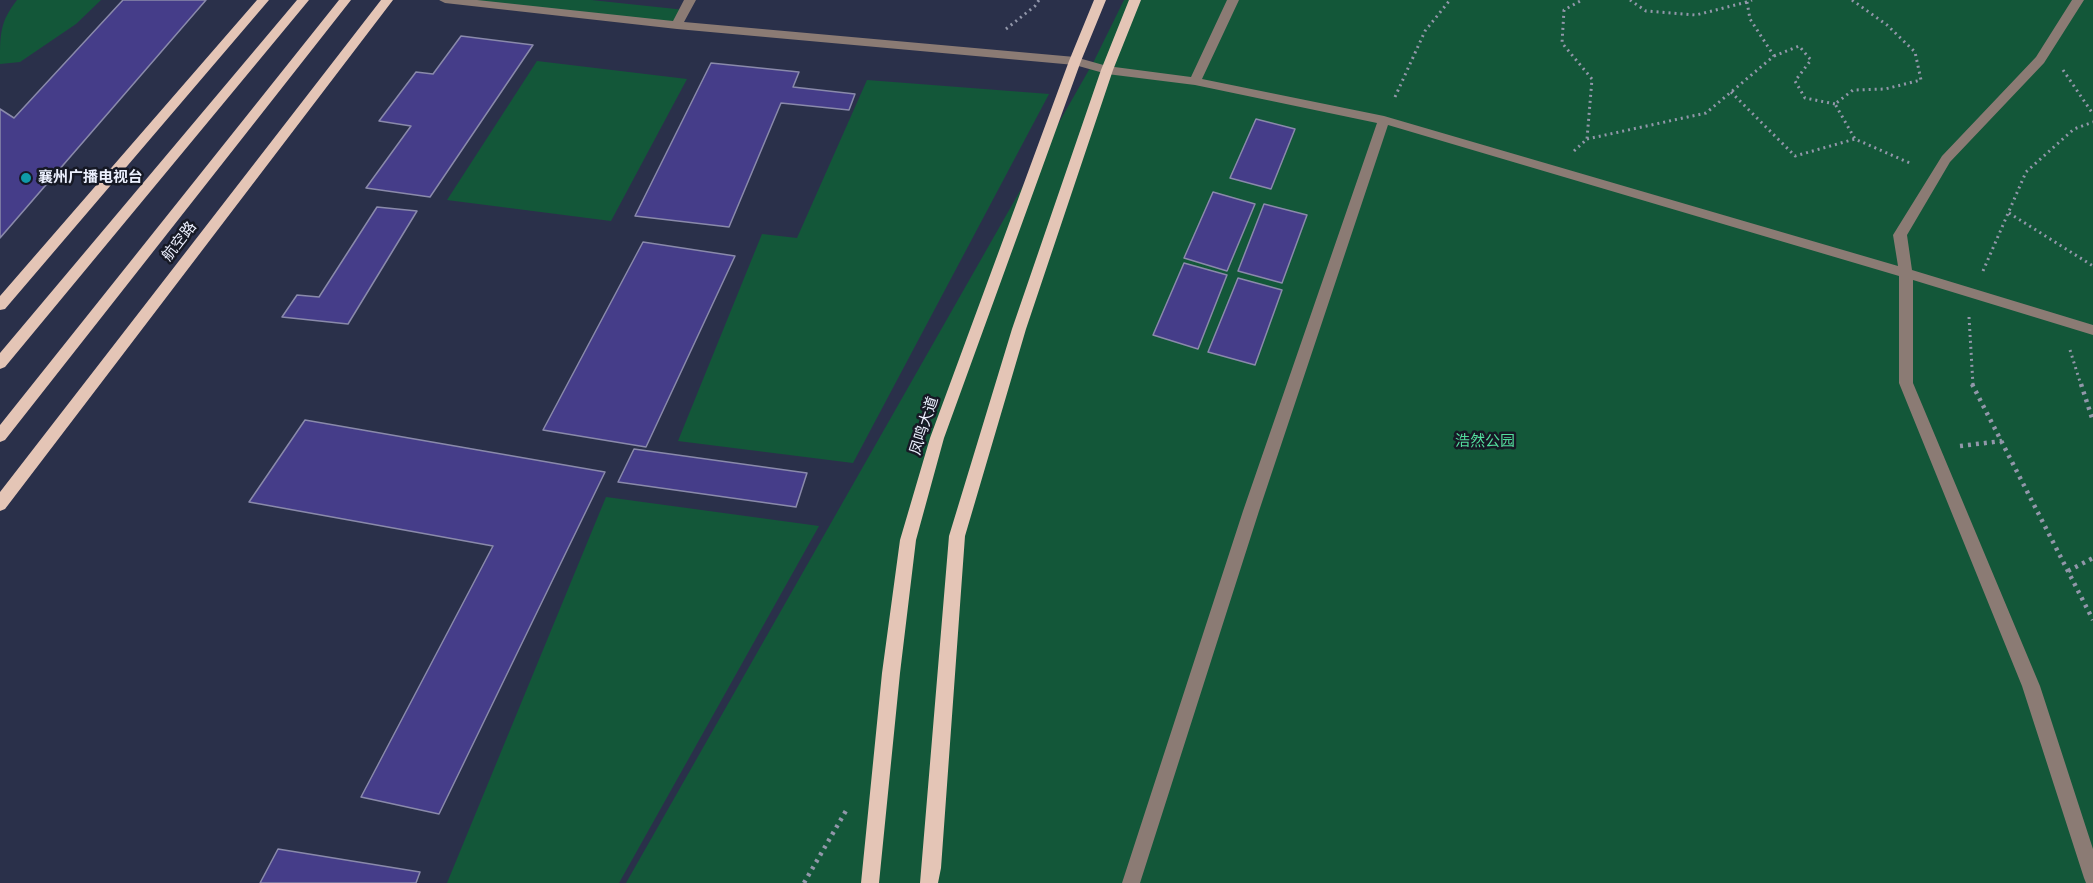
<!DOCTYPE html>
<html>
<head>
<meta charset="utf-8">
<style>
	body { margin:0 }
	canvas { display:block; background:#2a304a }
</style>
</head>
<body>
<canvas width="2093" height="883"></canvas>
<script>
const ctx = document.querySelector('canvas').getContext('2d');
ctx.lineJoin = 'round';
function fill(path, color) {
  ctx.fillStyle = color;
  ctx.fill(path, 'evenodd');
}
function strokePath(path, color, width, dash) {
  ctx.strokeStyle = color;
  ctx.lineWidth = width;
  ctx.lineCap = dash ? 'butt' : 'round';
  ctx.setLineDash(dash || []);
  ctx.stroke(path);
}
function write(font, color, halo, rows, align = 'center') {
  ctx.font = font + ' "Titillium Web","Noto Sans SC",sans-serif';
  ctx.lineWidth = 5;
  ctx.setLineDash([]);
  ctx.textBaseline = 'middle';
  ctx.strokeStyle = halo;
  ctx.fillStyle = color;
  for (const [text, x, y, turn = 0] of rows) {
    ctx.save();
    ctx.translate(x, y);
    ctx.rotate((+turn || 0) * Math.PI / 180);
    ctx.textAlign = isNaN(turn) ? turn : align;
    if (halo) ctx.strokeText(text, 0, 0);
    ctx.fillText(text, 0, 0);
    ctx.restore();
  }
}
const green = new Path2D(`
	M 17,0 L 101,0 L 76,24 L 20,62 L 0,64 C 0,33 0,22 17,0 Z
	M 445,0 L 591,0 L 685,10 L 677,25 Z
	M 1124,0 L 2093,0 L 2093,883 L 626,883 L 1094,61 Z
	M 537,61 L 687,79 L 611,221 L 447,200 Z
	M 867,80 L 1049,94 L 853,463 L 678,441 L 762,234 L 797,238 Z
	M 606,497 L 819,526 L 619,883 L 447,883 Z`);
const building = new Path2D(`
	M 123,0 L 206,0 L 0,238 L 0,109 L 14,118 Z
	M 461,36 L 533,45 L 430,197 L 366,188 L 411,126 L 379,121 L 416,72 L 433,74 Z
	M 711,63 L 799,72 L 793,87 L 855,94 L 849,110 L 781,103 L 729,227 L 635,216 Z
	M 1256,119 L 1295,129 L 1271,189 L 1230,178 Z
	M 1213,192 L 1255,204 L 1227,271 L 1184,258 Z
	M 1264,204 L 1307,215 L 1282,283 L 1238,271 Z
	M 377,207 L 417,211 L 348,324 L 282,317 L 297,295 L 319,297 Z
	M 643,242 L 735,256 L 646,447 L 543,430 Z
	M 1184,263 L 1227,275 L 1198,349 L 1153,335 Z
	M 1238,278 L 1282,290 L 1255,365 L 1208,352 Z
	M 305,420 L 605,472 L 439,814 L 361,797 L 493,546 L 249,502 Z
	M 634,449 L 807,473 L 796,507 L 618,482 Z
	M 278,849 L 420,872 L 416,883 L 260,883 Z`);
const pathFar1 = new Path2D(`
	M 1630,0 L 1646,11 L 1696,15 L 1747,2
	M 1852,0 L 1887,25 L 1915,52 L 1921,80 L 1885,89 L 1853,90 L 1835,104 L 1855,139
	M 1006,29 L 1035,6 L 1039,0
	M 1774,56 L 1799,46 L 1811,60 L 1795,81 L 1805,98 L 1835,104
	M 2063,70 L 2093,114
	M 1731,92 L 1795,156 L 1855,139 L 1912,164
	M 1395,97 L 1425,31 L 1450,0
	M 1587,139 L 1706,113 L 1774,56 L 1750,19 L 1747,2 L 1752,0
	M 1574,151 L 1587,139 L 1592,79 L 1562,43 L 1564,10 L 1582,0
	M 2009,213 L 2093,266
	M 1983,271 L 2026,172 L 2074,129 L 2093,122
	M 1969,317 L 1973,385
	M 2070,350 L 2081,385`);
const path = new Path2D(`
	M 1972,384 L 2093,620
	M 2081,384 L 2093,421
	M 1960,446 L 2002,441
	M 2068,571 L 2093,558
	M 804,883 L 847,809`);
const minor = new Path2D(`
	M 439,0 L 477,0 L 673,21 L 684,0 L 696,0 L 684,22 L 1075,57 L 1107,66 L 1191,77 L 1227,0 L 1239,0 L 1202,79 L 1384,116 L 1898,266 L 1893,235 L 1942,156 L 2036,57 L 2072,0 L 2084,0 L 2044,63 L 1950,162 L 1907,235 L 1912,270 L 2093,325 L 2093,335 L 1913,280 L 1913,383 L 2040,686 L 2093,849 L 2093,883 L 2086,883 L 2084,878 L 2022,686 L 1899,383 L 1899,276 L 1388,125 L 1259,511 L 1140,883 L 1122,883 L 1243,511 L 1377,123 L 1195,85 L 1107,74 L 1075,65 L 677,29 L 445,3 Z`);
const major = new Path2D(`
	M 257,0 L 269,0 L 5,309 L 0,310 L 0,296 Z
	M 297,0 L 309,0 L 5,367 L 0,369 L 0,353 Z
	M 339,0 L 351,0 L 5,440 L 0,442 L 0,425 Z
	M 381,0 L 393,0 L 5,509 L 0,511 L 0,492 Z
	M 1094,0 L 1106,0 L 1081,61 L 944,438 L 916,540 L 900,673 L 879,883 L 861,883 L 882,673 L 900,540 L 930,438 L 1069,61 Z
	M 1129,0 L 1141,0 L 1113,70 L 1026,329 L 965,536 L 941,868 L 938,883 L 920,883 L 949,536 L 1012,329 L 1101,70 Z`);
const markers = [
	[26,178,6,"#0f9aa8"]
];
const poiNames = [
	["襄州广播电视台",38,178]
];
const streetNames = [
	["航空路",180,242,-52],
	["凤鸣大道",925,426,-72]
];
const parkNames = [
	["浩然公园",1485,442]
];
fill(green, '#135739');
fill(building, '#453d89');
strokePath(building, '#8a8aab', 1.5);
strokePath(pathFar1, '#9297aa', 3, [2, 4]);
strokePath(path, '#9297aa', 4.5, [3, 5]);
fill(minor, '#8b7b74');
fill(major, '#e4c5b6');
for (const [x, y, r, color] of markers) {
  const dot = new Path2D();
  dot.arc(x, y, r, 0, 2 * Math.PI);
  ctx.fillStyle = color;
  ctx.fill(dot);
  strokePath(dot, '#161925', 2);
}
write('bold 15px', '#ecf0fe', '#161925', poiNames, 'left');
write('15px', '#ecf0fe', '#161925', streetNames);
write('15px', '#53de9d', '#161925', parkNames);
</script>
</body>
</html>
